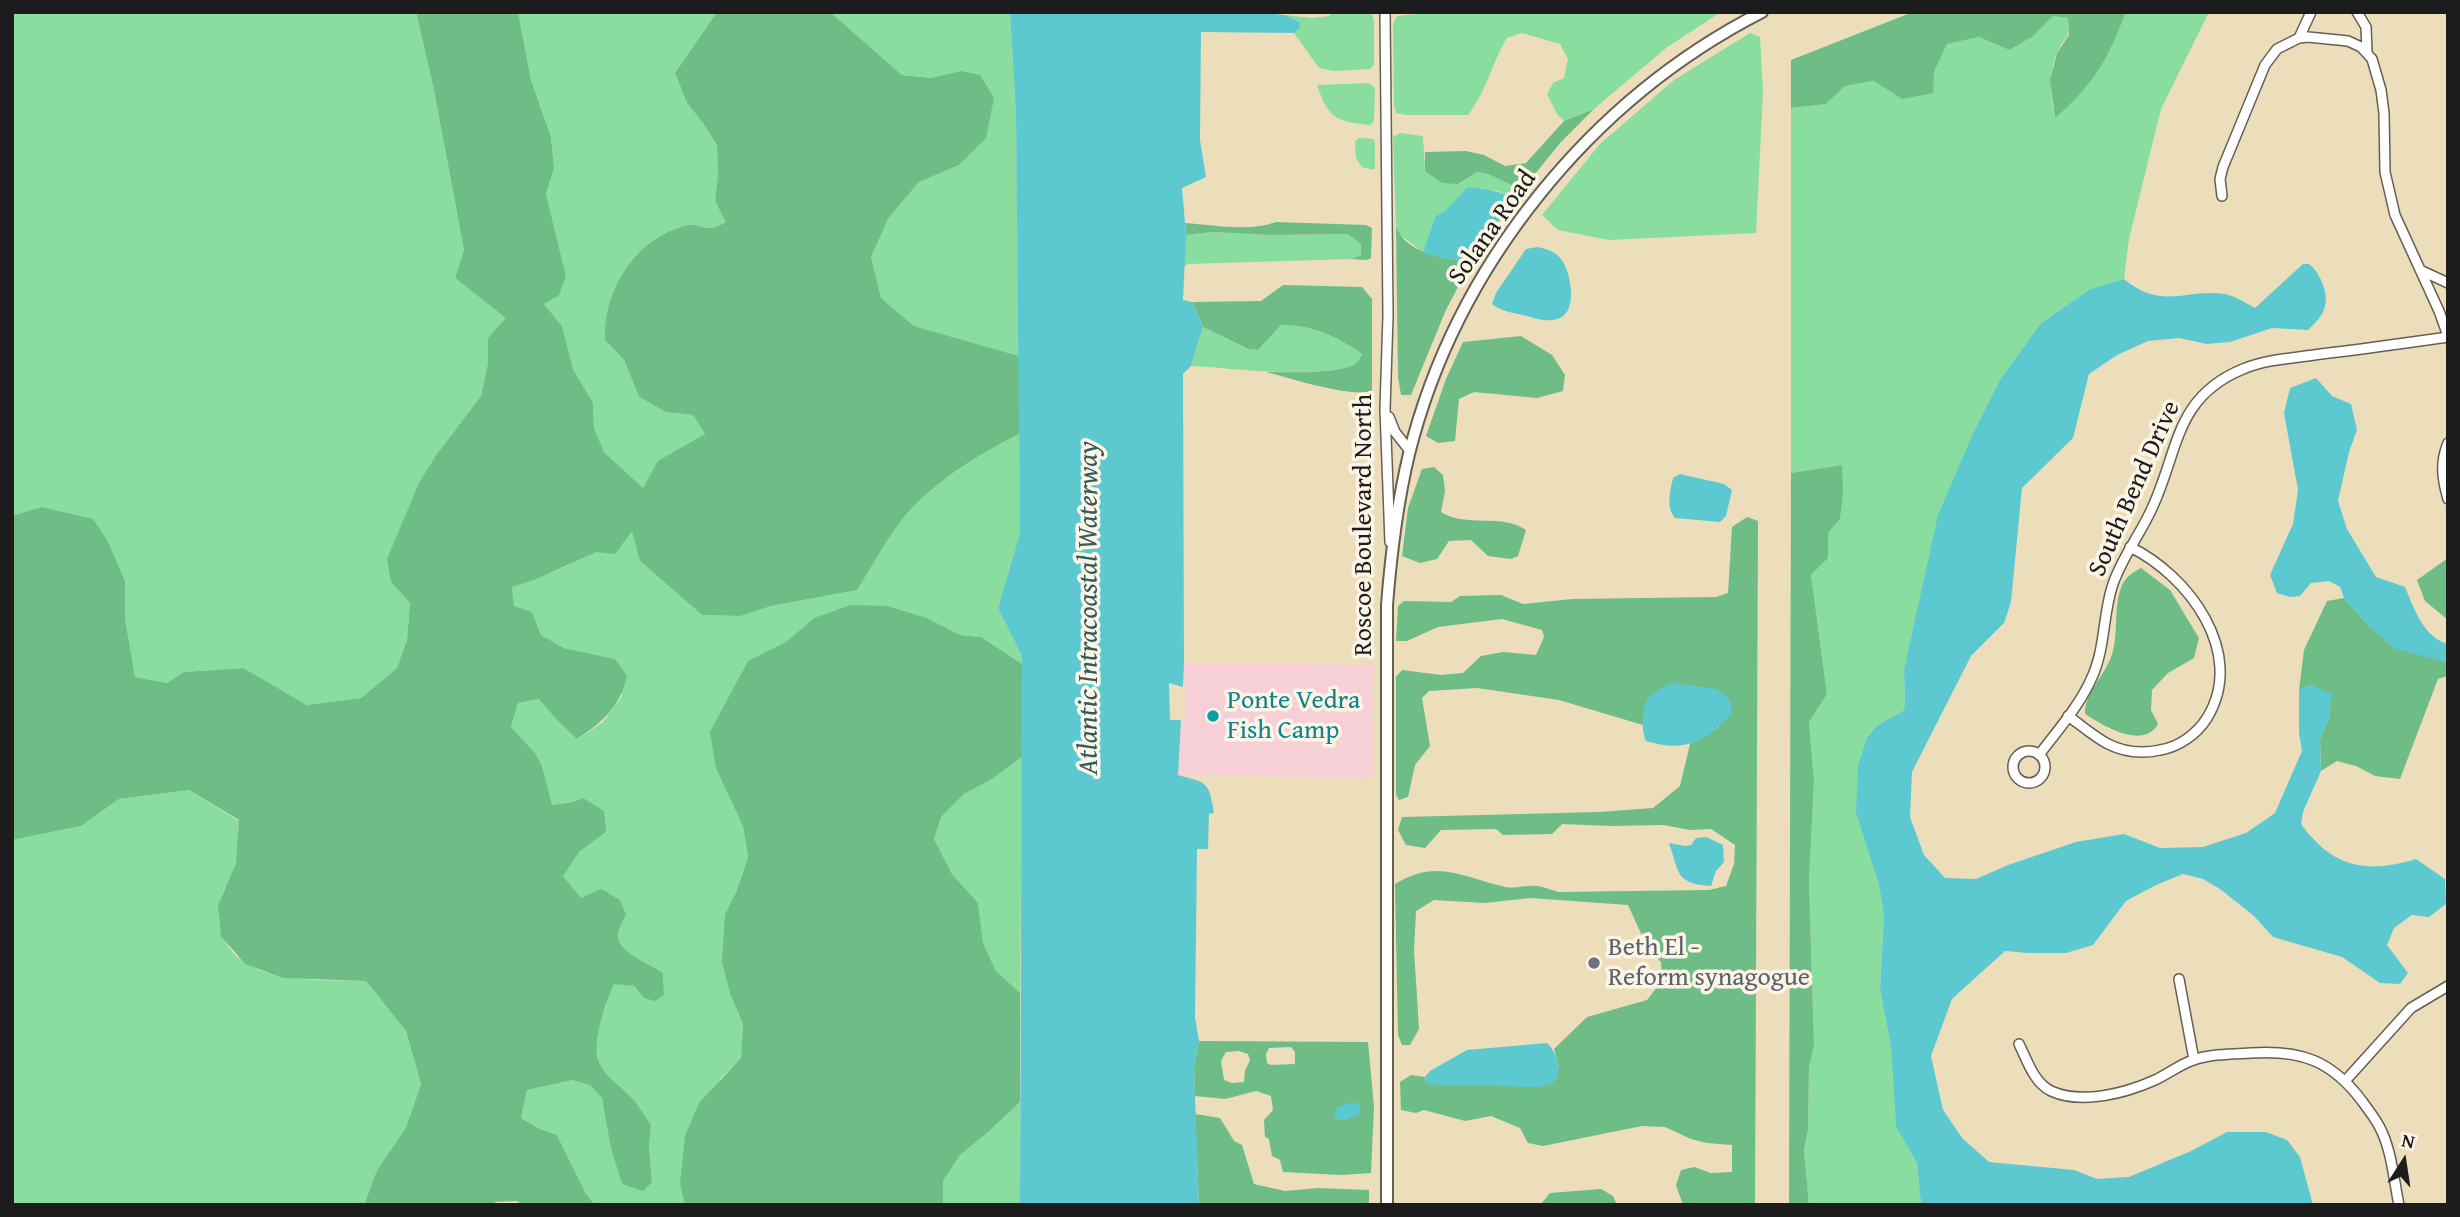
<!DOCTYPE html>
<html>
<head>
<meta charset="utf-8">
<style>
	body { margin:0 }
	#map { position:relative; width:2460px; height:1217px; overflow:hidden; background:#ecdebb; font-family:"Gentium Book Plus",serif }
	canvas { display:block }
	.frame { position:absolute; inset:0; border:14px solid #1c1c1c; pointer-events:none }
	.north { position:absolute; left:2369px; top:1126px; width:70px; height:70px; -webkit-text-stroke:5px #fcf5e5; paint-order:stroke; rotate:12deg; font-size:19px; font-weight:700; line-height:28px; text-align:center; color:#1c1c1c }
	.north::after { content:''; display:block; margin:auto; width:24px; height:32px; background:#1c1c1c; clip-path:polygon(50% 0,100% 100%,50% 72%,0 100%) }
</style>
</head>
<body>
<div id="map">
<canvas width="2460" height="1217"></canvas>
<div class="frame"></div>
<div class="north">N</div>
</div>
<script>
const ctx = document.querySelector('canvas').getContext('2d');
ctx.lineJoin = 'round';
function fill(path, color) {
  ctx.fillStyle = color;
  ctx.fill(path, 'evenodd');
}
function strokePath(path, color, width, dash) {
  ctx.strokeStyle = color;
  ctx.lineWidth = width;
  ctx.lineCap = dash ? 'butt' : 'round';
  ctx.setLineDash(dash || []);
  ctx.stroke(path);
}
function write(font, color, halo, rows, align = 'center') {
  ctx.font = font + ' "Gentium Book Plus",serif';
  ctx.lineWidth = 7;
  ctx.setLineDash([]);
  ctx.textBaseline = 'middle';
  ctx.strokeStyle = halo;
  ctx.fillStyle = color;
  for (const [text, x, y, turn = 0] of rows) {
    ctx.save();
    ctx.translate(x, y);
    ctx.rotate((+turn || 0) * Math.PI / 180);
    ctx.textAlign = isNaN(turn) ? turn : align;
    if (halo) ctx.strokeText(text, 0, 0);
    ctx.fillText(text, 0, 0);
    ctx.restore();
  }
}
const built = new Path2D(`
	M 1269,663 L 1373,665 L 1374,778 L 1178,775 L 1184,664 Z`);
const green = new Path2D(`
	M 12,12 L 416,12 L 434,90 L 464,250 L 455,278 L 507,318 L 488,338 L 488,363 L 481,396 L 437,454 L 391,582 L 410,603 L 407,640 L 397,668 L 361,698 L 307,705 L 242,668 L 184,672 L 167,683 L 135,677 L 125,618 L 125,581 L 41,507 L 12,516 Z
	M 518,12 L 717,12 L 675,73 L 687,103 L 703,123 L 717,147 L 718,174 L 715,201 L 727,222 C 722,224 716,228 711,228 C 704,229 697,224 690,225 C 638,234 603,290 605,340 L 624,360 L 639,397 L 666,412 L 693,415 L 705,434 L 684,448 L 643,488 L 604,452 L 594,428 L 593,403 L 573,369 L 562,326 L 544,304 L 566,276 L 546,194 L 554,168 L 551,137 L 531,80 Z
	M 830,12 L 1010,12 L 1016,115 L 1019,356 L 914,326 L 881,298 L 871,257 L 888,219 L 919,182 L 959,165 L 961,71 L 931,78 L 902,75 Z
	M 1332,12 L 1372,12 L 1374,22 L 1374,65 L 1370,69 L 1334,71 L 1319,68 L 1294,33 L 1300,28 L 1285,15 L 1312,18 L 1329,16 Z
	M 1440,12 L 1721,12 L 1666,48 L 1594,109 L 1564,121 L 1557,114 L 1547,94 L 1553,83 L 1564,78 L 1568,59 L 1560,44 L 1522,33 L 1507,38 C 1492,63 1486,92 1468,115 L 1407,115 L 1396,113 L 1394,105 L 1393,24 L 1397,16 Z
	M 2126,12 L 2209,12 L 2161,109 L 2129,239 L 2124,279 L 2090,289 L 2040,324 L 2000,380 L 1974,431 L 1921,598 L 1904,670 L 1905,704 L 1903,711 L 1878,725 L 1878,881 L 1884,915 L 1880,989 L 1891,1047 L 1896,1127 L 1917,1163 L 1921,1205 L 1809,1205 L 1804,1150 L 1808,1130 L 1809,1068 L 1814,1045 L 1809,882 L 1814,780 L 1809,722 L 1827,694 L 1811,575 L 1828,558 L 1828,533 L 1840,519 L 1842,465 L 1791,473 L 1791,108 L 1826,104 L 1845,86 L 1875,81 L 1902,99 L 1934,72 L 1947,44 L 1979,37 L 2009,50 L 2032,37 L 2053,16 L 2068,18 C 2070,43 2066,33 2057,53 C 2048,73 2051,97 2055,118 C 2094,85 2108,59 2126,12 Z
	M 1750,33 L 1760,37 L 1763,92 L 1756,233 L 1609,240 L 1558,230 L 1542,215 L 1600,144 L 1674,80 Z
	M 1369,83 L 1375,88 L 1374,120 L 1371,125 C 1336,122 1328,118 1317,85 Z
	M 1400,133 L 1423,136 L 1425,171 L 1458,184 L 1477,172 L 1488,174 L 1522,190 L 1516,199 L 1498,191 L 1481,188 L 1435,217 L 1423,252 L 1399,234 L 1396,226 L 1393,137 Z
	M 1359,138 L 1373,139 L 1375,142 L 1375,168 L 1373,170 L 1362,167 L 1356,158 L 1355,141 Z
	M 1213,232 L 1270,235 L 1348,234 L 1361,244 L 1361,255 L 1351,259 L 1188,264 L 1183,267 L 1186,235 Z
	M 1281,325 C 1312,325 1337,336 1362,354 C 1362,355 1357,363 1357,363 C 1336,382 1222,367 1191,366 L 1203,327 L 1247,349 L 1258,350 Z
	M 1019,434 L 1020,533 L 998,608 L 1022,656 L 1022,664 L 981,637 L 960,635 L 927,618 L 888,606 L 814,618 L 786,642 L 748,662 L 743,826 L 748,857 L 737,890 L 725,914 L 731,996 L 743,1024 L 741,1058 L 720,1079 L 680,1184 L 685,1205 L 595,1205 L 586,1194 L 557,1135 L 540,1129 L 521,1118 L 527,1090 L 573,1080 L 589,1084 L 602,1097 L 622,1184 L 652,1183 L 649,1147 L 651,1125 C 645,1116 639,1106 632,1098 C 622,1087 605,1077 599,1062 C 591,1045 606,1000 614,983 L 634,986 L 644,998 L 664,995 L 663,973 C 652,965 617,952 618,936 C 618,929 623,921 626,915 L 581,898 L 562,876 L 579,852 L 606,832 L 583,798 L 573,802 L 552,805 L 542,766 L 535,753 L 511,727 L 518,703 L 540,699 L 558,721 L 578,739 L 603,722 L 622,696 L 615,659 L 564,648 L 541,635 L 532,612 L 514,607 L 512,587 L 562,568 L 633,530 L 640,561 L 702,615 L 741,616 L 771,606 L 857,590 C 873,565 892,529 912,508 C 943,476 980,454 1019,434 Z
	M 1022,757 L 1020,993 L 996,971 L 983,943 L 978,903 L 952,874 L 934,839 L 941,817 L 964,794 L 992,779 Z
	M 189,790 L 239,821 C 238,835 239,850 236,864 C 233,879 219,893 219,908 C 217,988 311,979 366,981 L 406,1031 L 421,1084 L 406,1129 L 377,1170 L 364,1205 L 12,1205 L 12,840 L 81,826 L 119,799 Z
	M 1020,1102 L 1020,1205 L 943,1205 L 943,1181 L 960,1155 L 987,1133 Z`);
const forest = new Path2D(`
	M 416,12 L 518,12 L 531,80 L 551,137 L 554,168 L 546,194 L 566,276 L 559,295 L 544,304 L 562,326 L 573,369 L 593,403 L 594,428 L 604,452 L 643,488 L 658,461 L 705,434 L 693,415 L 666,412 L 639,397 L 624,360 L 605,340 C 603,289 638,235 689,225 C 697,224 704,229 711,228 C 716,228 722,224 726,222 L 715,201 L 718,174 L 717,146 L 703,123 L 687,103 L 675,73 L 717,12 L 830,12 L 902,75 L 931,78 L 961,71 L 980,75 L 994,98 L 986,138 L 959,165 L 919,182 L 888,219 L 871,257 L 881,298 L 914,326 L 1019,356 L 1019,434 C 980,454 943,476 912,508 C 892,529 873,565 857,590 L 771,606 L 741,616 L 702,615 L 640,561 L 632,531 L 615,554 L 596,552 L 534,580 L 512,587 L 514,606 L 532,612 L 541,635 L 564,648 L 615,659 L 627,676 C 619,708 604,721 577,739 L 558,721 L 539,699 L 518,703 L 511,727 L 535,753 L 542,766 L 552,805 L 573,802 L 583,798 L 604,811 L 606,832 L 579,852 L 563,876 L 581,898 L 601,889 L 620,900 L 626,915 C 623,921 618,929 618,936 C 617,952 652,965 663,973 L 664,995 L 655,1001 L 644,998 L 634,986 L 614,984 C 606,1000 591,1045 599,1062 C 605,1077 622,1087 632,1098 C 639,1106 645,1116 651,1125 L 649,1147 L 652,1182 L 643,1191 L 622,1184 L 611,1148 L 602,1098 L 590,1085 L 573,1080 L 527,1090 L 521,1118 L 540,1129 L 557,1135 L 586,1194 L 595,1205 L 523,1205 L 517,1201 L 495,1202 L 494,1205 L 364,1205 L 377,1170 L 406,1128 L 421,1084 L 406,1031 L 366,981 L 283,978 L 245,964 L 221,936 L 218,905 L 236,864 L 239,820 L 189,790 L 119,799 L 81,826 L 12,840 L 12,516 L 41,507 L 93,519 L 107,540 L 125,581 L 125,618 L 135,677 L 167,683 L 184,672 L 243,668 L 307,705 L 361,698 L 397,668 L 407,640 L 410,603 L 391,582 L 387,559 L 419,483 L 437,454 L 481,396 L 488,363 L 488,338 L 506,318 L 455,278 L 464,250 L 434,90 Z
	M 1913,12 L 2126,12 C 2108,59 2094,85 2055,118 L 2050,80 L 2057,53 L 2069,35 L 2068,18 L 2053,16 L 2032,37 L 2009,50 L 1979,37 L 1947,44 L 1934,72 L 1933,93 L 1902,99 L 1874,81 L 1845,86 L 1826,104 L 1791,108 L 1791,60 Z
	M 1594,109 L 1561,142 L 1522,190 L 1488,174 L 1477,172 L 1458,184 L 1442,183 L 1425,171 L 1425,152 L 1466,151 L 1484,155 L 1505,166 L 1526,163 L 1564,121 Z
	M 1276,222 L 1366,225 L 1372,228 L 1371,258 L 1367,260 L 1351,259 L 1361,255 L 1361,244 L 1348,234 L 1270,235 L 1213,232 L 1186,235 L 1185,223 C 1213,225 1249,232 1276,222 Z
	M 1396,226 C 1404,251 1439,258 1462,260 L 1477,250 L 1445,312 L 1411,395 L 1401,395 L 1398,377 Z
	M 1283,285 L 1362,287 L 1372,299 L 1372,391 C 1351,398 1290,378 1266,372 C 1285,372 1343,375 1356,363 C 1358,362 1361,356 1362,354 C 1337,336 1312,325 1281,325 L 1258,350 L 1248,349 L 1203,327 L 1192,302 L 1261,301 Z
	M 1521,336 L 1552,355 L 1565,375 L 1563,391 L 1537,398 L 1474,392 L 1459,399 L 1455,441 L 1438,443 L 1426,436 L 1446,379 L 1463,342 Z
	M 1842,465 L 1843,492 L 1840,519 L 1828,533 L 1828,558 L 1811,575 L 1827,694 L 1809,722 L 1814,780 L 1809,882 L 1814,1045 L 1809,1068 L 1808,1130 L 1804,1150 L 1809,1205 L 1789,1205 L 1791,473 Z
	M 1434,467 L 1443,475 L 1445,491 L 1441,512 C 1467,528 1501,513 1526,530 L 1518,556 L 1511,559 L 1488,556 L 1471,540 L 1449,541 L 1437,559 L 1420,563 L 1402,556 L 1408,508 L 1422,469 Z
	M 1747,517 L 1758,521 L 1755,1205 L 1683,1205 L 1676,1185 L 1681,1170 L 1694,1167 L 1711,1173 L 1732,1172 L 1732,1145 L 1707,1143 L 1691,1139 L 1665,1127 L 1642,1126 L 1543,1146 L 1528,1143 L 1520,1128 L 1491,1116 L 1465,1121 L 1424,1110 L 1416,1113 L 1401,1110 L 1400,1082 L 1411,1075 L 1425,1077 L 1426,1083 L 1559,1067 L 1554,1049 L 1587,1017 L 1647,1000 L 1662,981 L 1661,962 L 1648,949 L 1628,905 L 1530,898 L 1485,903 L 1434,900 L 1416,911 L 1414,950 L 1419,1029 L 1410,1045 L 1402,1045 L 1398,1035 L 1395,884 C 1437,858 1463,877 1505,887 C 1515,889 1527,885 1537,886 C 1544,887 1552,890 1558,892 L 1709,890 L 1726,886 L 1734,864 L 1735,845 L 1711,829 L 1690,830 L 1663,825 L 1611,826 L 1562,824 L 1552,834 L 1503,835 L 1496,829 L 1441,830 L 1425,848 L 1406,845 L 1398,830 L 1402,817 L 1599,812 L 1653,808 L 1680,786 L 1690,744 L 1719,727 L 1644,710 L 1643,725 L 1559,700 L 1477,688 L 1429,691 L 1422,698 L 1430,746 L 1415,765 L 1408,797 L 1399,800 L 1396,795 L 1396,677 L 1402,670 L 1441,675 L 1463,673 L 1481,656 L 1503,652 L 1536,655 L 1544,637 L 1542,630 L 1502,619 L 1438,627 L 1407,641 L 1396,641 L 1398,606 L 1404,601 L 1451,602 L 1460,596 L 1501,595 L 1523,604 L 1572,599 L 1716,597 L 1728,593 L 1732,527 Z
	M 2448,558 L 2448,620 L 2425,601 L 2417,580 Z
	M 2141,568 L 2170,590 L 2199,638 L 2194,658 L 2168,673 L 2152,690 L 2151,710 L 2158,724 C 2143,750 2104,726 2085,714 C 2084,692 2108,673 2113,651 C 2118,631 2114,610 2120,591 C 2123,579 2130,574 2141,568 Z
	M 2344,598 L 2370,627 L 2448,663 L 2448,676 L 2438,679 L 2400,779 L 2375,776 L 2356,766 L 2337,761 L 2321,771 L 2320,740 L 2330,714 L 2312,685 L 2299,690 L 2304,650 L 2327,601 Z
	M 851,605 L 888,606 L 927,618 L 960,635 L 981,637 L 1022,664 L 1022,757 L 992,779 L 964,794 L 941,817 L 934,839 L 952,874 L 978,903 L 983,943 L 996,971 L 1020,993 L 1020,1102 L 987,1133 L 960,1155 L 943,1181 L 943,1205 L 685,1205 L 680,1184 L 685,1136 L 699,1103 L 741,1058 L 743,1024 L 731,996 L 722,962 L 725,914 L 737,890 L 748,857 L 743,826 L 716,768 L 710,732 L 748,661 L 786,642 L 814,618 Z
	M 1199,1041 L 1368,1042 L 1374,1107 L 1371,1173 L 1341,1175 L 1283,1172 L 1280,1160 L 1272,1156 L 1269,1139 L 1265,1137 L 1264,1120 L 1273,1110 L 1271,1096 L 1256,1091 L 1225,1099 L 1195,1096 L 1194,1067 ZM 1291,1047 L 1295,1052 L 1295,1064 L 1271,1065 L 1267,1063 L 1266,1054 L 1269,1048 ZM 1239,1051 L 1248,1054 L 1250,1060 L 1245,1071 L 1244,1082 L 1232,1083 L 1224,1080 L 1221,1061 L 1226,1052 Z
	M 1195,1114 L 1220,1118 L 1234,1141 L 1242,1145 L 1254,1184 L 1285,1191 L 1318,1188 L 1369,1190 L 1369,1205 L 1199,1205 Z
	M 1601,1189 L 1613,1196 L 1617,1205 L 1540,1205 L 1550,1193 Z`);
const water = new Path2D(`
	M 1010,12 L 1256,12 L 1285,15 L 1299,22 L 1300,28 L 1294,33 L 1201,32 L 1200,140 L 1206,177 L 1182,188 L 1186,235 L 1183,300 L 1192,302 L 1203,327 L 1191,366 L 1183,374 L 1184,664 L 1178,775 C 1207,783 1209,781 1214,813 L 1209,814 L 1208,849 L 1197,849 L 1195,1017 L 1199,1041 L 1194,1067 L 1199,1205 L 1020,1205 L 1022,656 L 998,608 L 1020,533 L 1016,115 Z
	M 1467,188 C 1485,187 1500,192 1516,199 L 1477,250 L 1462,260 L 1442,258 L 1423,252 L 1435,217 L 1447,209 Z
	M 1537,247 C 1546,249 1555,251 1561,259 C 1571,272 1578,310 1560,318 C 1549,323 1538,319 1527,316 C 1515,313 1502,312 1492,304 L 1496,293 L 1526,249 Z
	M 2303,264 L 2309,264 C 2319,271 2329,293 2325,306 C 2323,316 2315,323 2308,330 L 2272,328 L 2230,342 L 2207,344 L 2179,338 L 2148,341 L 2117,355 L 2089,374 L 2073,438 L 2022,488 L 2011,602 L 2004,623 L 1971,656 L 1912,772 L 1910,817 L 1924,855 L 1945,878 L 1976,879 L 2008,865 L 2076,842 L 2124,834 L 2160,848 L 2203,847 L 2246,833 L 2275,813 L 2302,751 L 2299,733 L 2299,690 L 2312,685 L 2331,694 L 2330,714 L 2320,740 L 2321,771 L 2303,812 L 2301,824 C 2333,868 2366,874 2416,859 L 2445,879 L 2446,904 L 2429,917 L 2412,915 L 2394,928 L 2387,945 L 2408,973 L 2400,984 L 2380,983 L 2342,957 L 2273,937 L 2254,916 L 2220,889 L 2203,879 L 2183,874 L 2156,885 L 2126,901 L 2093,945 L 2066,953 L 2028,953 L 2005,951 L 1952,999 L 1931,1056 L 1943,1110 L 1963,1139 L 1989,1162 L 2074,1170 L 2097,1179 L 2129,1177 L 2191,1151 L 2227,1132 L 2266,1132 L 2287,1140 L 2300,1157 L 2313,1205 L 1921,1205 L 1917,1163 L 1896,1127 L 1891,1047 L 1880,989 L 1884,915 L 1878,881 L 1856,813 L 1858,766 L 1867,738 L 1878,725 L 1903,711 L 1905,704 L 1904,670 L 1938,515 L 1974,431 L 2000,380 L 2040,324 L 2090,289 L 2124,279 C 2162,311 2186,288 2225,294 C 2235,296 2246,303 2255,308 Z
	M 2316,378 L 2332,396 L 2351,404 L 2357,430 L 2349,452 L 2338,501 L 2347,529 L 2376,577 L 2405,587 C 2414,608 2423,637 2448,644 L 2448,663 L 2393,648 L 2370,627 L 2344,598 L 2340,587 L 2329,581 L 2311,583 L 2300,596 L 2290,597 L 2277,593 L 2270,575 L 2293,524 L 2298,490 L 2284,413 L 2290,388 Z
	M 1680,474 L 1724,484 L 1732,490 L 1726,516 L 1720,522 L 1675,518 C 1666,507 1670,492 1673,478 Z
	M 1672,683 L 1717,689 L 1730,700 L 1732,713 C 1705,742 1685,753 1646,741 C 1641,729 1641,705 1651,695 C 1656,691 1665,687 1672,683 Z
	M 1706,837 L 1723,845 L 1724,862 L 1716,871 L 1711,886 C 1674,884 1679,870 1669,843 L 1685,846 L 1691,845 L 1696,838 Z
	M 1547,1043 C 1556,1051 1566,1075 1551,1084 C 1547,1085 1543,1086 1539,1087 L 1436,1085 L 1426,1083 L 1425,1077 L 1430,1071 L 1467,1050 Z
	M 1348,1103 L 1358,1103 L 1361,1109 L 1358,1115 L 1345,1120 L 1339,1120 L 1334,1115 L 1336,1108 Z`);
const pier = new Path2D(`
	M 1169,683 L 1186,688 L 1184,720 L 1170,720 Z`);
const minor = new Path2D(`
	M 1385,12 L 1388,316 L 1385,409 L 1390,542
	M 2357,12 L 2366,27 L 2367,52
	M 2299,38 L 2311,12
	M 2222,196 L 2220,179 L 2223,167 L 2265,65 L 2277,49 L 2299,38 L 2308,37 L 2348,41 L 2361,47 L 2372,59 L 2381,90 L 2384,113 L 2385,172 L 2395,215 L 2439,311 L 2448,336
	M 2420,270 L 2448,283
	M 1389,417 L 1395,432 L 1410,451
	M 2448,443 C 2440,462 2442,479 2448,499
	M 2068,716 C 2081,725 2093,736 2108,744 C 2124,752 2142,754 2160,750 C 2179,747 2197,734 2207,718 C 2247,653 2188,575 2130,547
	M2013 767a16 16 0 1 1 32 0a16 16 0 1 1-32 0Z
	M 2039,755 C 2058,730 2081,704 2093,675 C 2105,647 2103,616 2112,587 C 2121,558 2141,534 2153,506 C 2179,449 2175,397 2243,369 C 2267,359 2295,358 2321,354 C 2363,349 2405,343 2448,337
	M 2179,979 L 2194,1060
	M 2019,1044 C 2027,1060 2034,1083 2051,1091 C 2082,1105 2126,1093 2155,1080 C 2168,1074 2179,1065 2193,1060 C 2211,1054 2231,1054 2251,1053 C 2301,1050 2331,1060 2362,1101 C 2369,1111 2377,1120 2382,1132 C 2392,1154 2394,1181 2399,1205
	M 2346,1080 L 2411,1008 L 2448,986`);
const tertiary = new Path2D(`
	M 1387,1205 L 1387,605 C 1391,554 1397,504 1409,454 C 1456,266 1590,100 1762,12`);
const markers = [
	[1213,716,7,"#0f9aa8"],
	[1594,963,7,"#6b7280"]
];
const streetNames = [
	["Solana Road",1493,228,-55],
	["South Bend Drive",2135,489,-66],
	["Roscoe Boulevard North",1364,525,-90]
];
const cultureNames = [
	["Ponte Vedra",1227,701],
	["Fish Camp",1227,731]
];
const worshipNames = [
	["Beth El -",1608,948],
	["Reform synagogue",1608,978]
];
const waterNames = [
	["Atlantic Intracoastal Waterway",1090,608,-90]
];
fill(built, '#f6cfd7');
fill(green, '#89dd9f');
fill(forest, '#6ebc86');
fill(water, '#5cc9d1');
fill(pier, '#ecdebb');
strokePath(minor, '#656054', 12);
strokePath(tertiary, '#656054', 14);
strokePath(minor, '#fff', 9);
strokePath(tertiary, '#fff', 10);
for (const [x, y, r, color] of markers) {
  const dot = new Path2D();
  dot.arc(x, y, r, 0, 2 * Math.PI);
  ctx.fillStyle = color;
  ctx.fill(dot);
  strokePath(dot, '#fcf5e5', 2.5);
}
write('26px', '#1c1c1c', '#fcf5e5', streetNames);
write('26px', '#0d838f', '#fcf5e5', cultureNames, 'left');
write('26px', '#5b616d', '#fcf5e5', worshipNames, 'left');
write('italic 28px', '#32595b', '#fcf5e5', waterNames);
</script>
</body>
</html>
